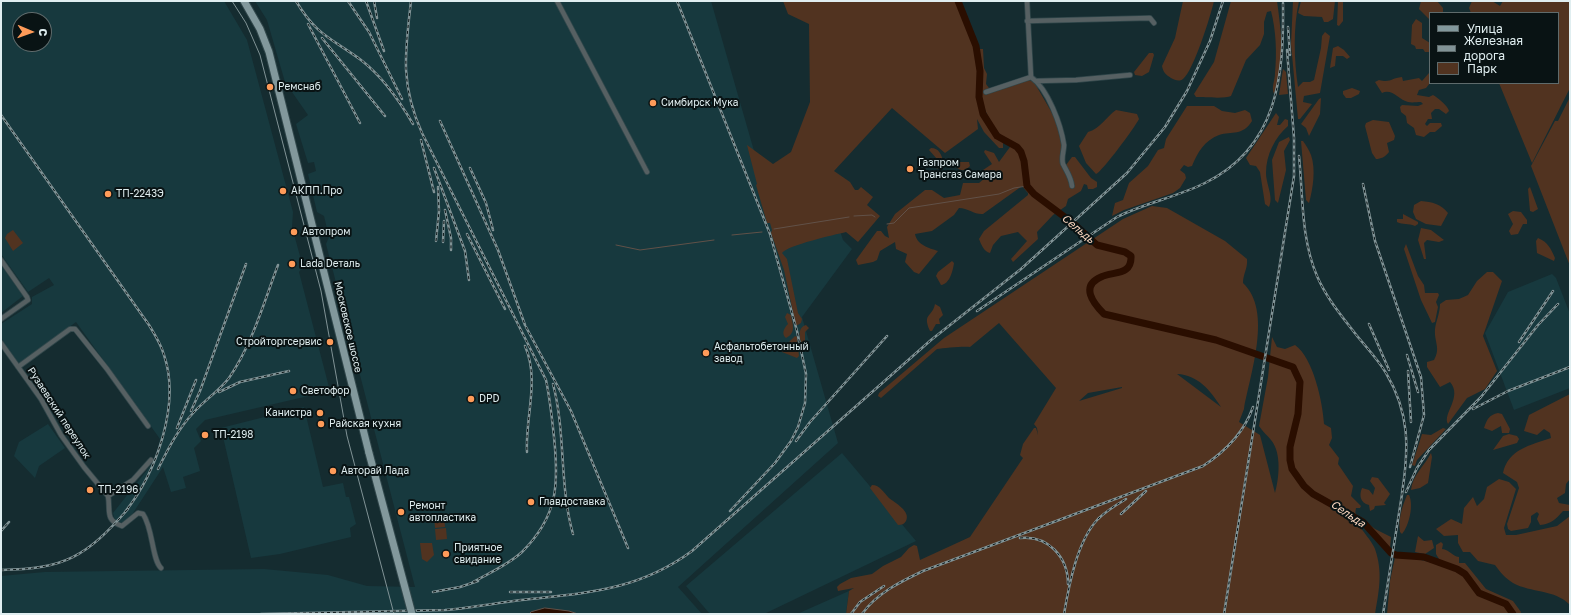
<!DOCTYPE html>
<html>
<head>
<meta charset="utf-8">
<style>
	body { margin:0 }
	#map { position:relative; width:1571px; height:615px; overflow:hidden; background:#152c30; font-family:"Golos Text",sans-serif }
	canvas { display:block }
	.frame { position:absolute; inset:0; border:2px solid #e0eef0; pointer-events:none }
	.legend { position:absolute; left:1429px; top:12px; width:130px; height:72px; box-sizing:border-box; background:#091314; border:1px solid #5f6b6c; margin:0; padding:5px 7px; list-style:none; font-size:12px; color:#e0eef0 }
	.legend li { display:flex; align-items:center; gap:8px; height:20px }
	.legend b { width:20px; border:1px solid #5f6b6c }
	.north { position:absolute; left:12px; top:12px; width:40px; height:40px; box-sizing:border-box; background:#091314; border:1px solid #5f6b6c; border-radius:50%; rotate:92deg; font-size:11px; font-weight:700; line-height:16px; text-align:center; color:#e0eef0 }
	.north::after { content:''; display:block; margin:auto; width:14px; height:18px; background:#fe9b59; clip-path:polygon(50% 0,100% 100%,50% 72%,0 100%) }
</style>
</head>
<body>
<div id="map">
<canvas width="1571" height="615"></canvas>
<div class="frame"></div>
<ul class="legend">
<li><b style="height:5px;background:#82989c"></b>Улица</li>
<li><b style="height:5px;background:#819396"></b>Железная дорога</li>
<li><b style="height:11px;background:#513320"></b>Парк</li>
</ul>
<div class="north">С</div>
</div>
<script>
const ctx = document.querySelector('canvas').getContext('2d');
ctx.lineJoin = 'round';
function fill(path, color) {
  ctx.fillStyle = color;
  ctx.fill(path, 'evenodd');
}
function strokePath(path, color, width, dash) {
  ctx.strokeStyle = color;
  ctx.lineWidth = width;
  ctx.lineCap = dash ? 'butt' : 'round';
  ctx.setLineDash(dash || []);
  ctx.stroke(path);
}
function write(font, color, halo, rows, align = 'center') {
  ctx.font = font + ' "Golos Text",sans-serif';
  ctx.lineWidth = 4;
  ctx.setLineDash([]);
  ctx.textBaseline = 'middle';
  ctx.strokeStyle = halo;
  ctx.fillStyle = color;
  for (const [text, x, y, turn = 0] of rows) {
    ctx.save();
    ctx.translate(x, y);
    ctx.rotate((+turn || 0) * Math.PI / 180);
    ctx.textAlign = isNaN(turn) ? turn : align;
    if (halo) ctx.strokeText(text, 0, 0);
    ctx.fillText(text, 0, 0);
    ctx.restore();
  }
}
const built = new Path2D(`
	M 1,1 L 224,1 L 247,40 L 293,212 L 292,227 L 303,267 L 299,272 L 330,391 L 205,420 L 196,429 L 201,441 L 194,448 L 200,471 L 183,477 L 186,488 L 171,492 L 163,467 L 133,513 L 123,523 L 115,521 L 113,513 L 155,460 L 160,439 L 76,322 L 19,364 L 1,338 L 1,324 L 32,304 L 32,297 L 54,285 L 49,278 L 28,292 L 1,254 ZM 20,20 L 44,20 L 44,44 L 20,44 Z
	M 255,1 L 711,1 L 781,245 L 840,231 L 843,240 L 852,249 L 802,317 L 838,443 L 678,587 L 702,614 L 1,614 L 1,576 L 45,572 L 264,569 L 328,575 L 367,586 L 415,587 L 326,244 L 329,237 L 324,216 L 317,212 L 308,174 L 316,171 L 314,162 L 308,163 L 296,124 L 308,115 L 285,82 L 267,20 Z
	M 1,265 L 23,296 L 1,313 Z
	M 1552,274 L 1556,278 L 1570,314 L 1570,388 L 1514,410 L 1485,333 L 1508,292 Z
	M 304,407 L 323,487 L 343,483 L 346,497 L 349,497 L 356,524 L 350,528 L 351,537 L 280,554 L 251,558 L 221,428 Z
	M 48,424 L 65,448 L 39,466 L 35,478 L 14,456 L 19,442 Z
	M 842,453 L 916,541 L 764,614 L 710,614 L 686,586 Z
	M 849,591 L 846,614 L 797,614 Z`);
const green = new Path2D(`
	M 783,1 L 958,1 L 976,46 L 979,49 L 983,49 L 984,68 L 987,74 L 986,84 L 989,88 L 987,93 L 1029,80 L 1034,82 L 1055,118 L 1060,135 L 1066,170 L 1066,165 L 1072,157 L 1075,157 L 1091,178 L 1097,182 L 1097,187 L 1093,189 L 1088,189 L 1087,185 L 1084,184 L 1081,191 L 1068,199 L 1066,206 L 1053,215 L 1037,232 L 1038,239 L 1013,262 L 1011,259 L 1027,241 L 1018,232 L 1001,236 L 993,245 L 990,253 C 984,252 981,244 979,239 L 984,231 L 1028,195 L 1028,193 L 1022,186 L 983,214 C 975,215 968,208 959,208 L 954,215 L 932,231 L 915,234 C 917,245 929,248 938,251 L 919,274 L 914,272 L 905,262 L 907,254 L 896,249 L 895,242 L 880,251 L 877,260 L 873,262 L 858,265 L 856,260 L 877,231 L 881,231 L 885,236 L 889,238 L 887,227 L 895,214 L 925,190 L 932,190 L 944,198 L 960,195 L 963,183 L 979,183 L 985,178 L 983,170 L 992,164 L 984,152 L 985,150 L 994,153 L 999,162 L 1010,147 L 1010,142 C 998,136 987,117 983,104 C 982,119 992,132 1003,141 L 1003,148 L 999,148 L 984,132 L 977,119 L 978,129 L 945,153 L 892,108 L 834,171 L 850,182 L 855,190 L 858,190 L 861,187 L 873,197 L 867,205 L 880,216 L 858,242 L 846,232 C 834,235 788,245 782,253 L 787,259 L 798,313 L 802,319 L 801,323 L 796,326 L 784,270 L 771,233 L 772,230 L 770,223 L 767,223 L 756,185 L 757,184 L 747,145 L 773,164 L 791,152 L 810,102 L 809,24 L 788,14 Z
	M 1183,1 L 1214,1 C 1211,15 1193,72 1183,79 C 1179,82 1175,80 1171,78 C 1166,75 1163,72 1162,66 L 1175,38 Z
	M 1231,1 L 1277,1 C 1281,30 1286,67 1274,94 C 1271,87 1275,81 1275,73 C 1277,53 1276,30 1271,11 L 1267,12 L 1264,22 L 1264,34 L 1260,45 L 1246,60 L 1231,96 C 1225,99 1205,97 1196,97 L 1194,94 L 1214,62 Z
	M 1293,1 L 1299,1 C 1293,28 1294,60 1298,87 L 1303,82 L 1310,82 L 1314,80 L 1321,48 L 1322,36 L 1325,32 L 1330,36 L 1320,93 L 1304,96 L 1303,102 L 1312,104 L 1300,119 L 1298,119 L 1291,44 Z
	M 1301,1 L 1335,1 L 1333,19 L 1328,22 L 1324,22 L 1322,17 L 1304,16 L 1298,13 Z
	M 1338,1 L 1343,1 L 1343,21 L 1339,26 L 1337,25 Z
	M 1421,1 L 1437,1 L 1443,8 L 1443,13 L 1430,13 L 1430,20 L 1419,9 Z
	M 1472,1 L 1492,1 L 1500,6 L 1503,1 L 1570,1 L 1570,88 L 1532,163 L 1499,83 L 1558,83 L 1558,13 L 1471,13 L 1469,8 Z
	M 1416,19 L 1422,23 L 1422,38 L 1430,43 L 1430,52 L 1425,52 L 1423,49 L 1416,49 L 1415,46 L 1411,44 L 1412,25 Z
	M 1338,46 L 1344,50 L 1350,57 L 1347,59 L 1343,56 L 1336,56 L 1335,66 L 1330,68 L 1333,48 Z
	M 1149,53 L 1153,53 L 1154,55 L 1149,72 L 1142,76 L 1135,75 L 1134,72 Z
	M 1283,69 L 1286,72 L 1288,94 L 1279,95 Z
	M 1429,73 L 1430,83 L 1426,88 L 1419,90 L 1417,95 L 1429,97 L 1433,95 C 1438,98 1448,106 1449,111 L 1446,114 L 1439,109 L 1435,109 L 1431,113 L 1432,119 L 1428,119 L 1425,124 L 1427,126 L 1430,123 L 1441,123 L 1442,126 L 1435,132 L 1430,132 L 1424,137 L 1416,135 L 1414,128 L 1407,123 L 1406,116 L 1401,112 L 1400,107 L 1402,105 L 1418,106 L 1423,104 L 1421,102 C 1417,102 1412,103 1408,102 C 1399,100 1392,88 1382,93 L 1375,82 L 1379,80 C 1391,83 1391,78 1402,77 L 1403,81 L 1419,78 L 1422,81 Z
	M 1352,88 L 1360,91 L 1359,94 L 1351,98 L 1346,98 L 1343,94 L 1343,91 Z
	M 1570,97 L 1570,266 L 1531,166 L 1555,121 L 1558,121 Z
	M 1321,98 L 1320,114 L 1309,136 L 1306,128 L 1301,124 L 1319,99 Z
	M 1187,106 L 1214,106 L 1222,111 L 1235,113 L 1245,110 L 1250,113 L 1252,121 C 1243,136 1232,131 1219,135 C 1205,140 1197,153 1192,166 L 1188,167 L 1184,165 L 1180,170 L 1185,174 L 1186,178 L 1180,188 L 1173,193 L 1124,210 L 1112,216 L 1115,203 L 1123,200 L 1129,183 L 1148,166 L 1158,150 L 1164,148 L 1166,139 Z
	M 1116,110 L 1137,114 L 1139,119 C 1135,127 1102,172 1096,174 L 1086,163 L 1079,146 L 1088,132 C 1100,129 1106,117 1116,110 Z
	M 1276,113 L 1279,117 L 1277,125 L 1280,125 L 1285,119 L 1288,120 L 1288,126 C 1275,137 1266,155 1266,173 C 1266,184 1274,197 1269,207 L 1265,204 L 1260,172 L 1256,166 L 1250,165 L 1246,158 Z
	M 1373,120 L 1389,122 L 1395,136 L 1394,140 L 1387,143 L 1389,152 C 1385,157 1381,159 1376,159 L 1372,153 L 1365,126 L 1366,123 Z
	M 1289,137 L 1290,140 L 1284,151 L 1286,170 L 1278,203 L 1275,200 L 1272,160 L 1279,142 Z
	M 1301,141 L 1303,141 C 1306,145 1309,150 1311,155 C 1316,169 1313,189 1309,203 L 1306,200 Z
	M 931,148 C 939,148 942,155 943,162 L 937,169 L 935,164 L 937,159 L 929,150 Z
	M 959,162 L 969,162 L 970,166 C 965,171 962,172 956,167 Z
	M 1530,187 L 1538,209 L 1533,212 L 1530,211 L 1528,189 Z
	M 1421,201 C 1432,202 1441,204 1448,213 L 1441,226 L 1426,224 L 1416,219 L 1413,212 L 1414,205 Z
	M 1152,206 L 1167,208 L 1225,241 L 1247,259 C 1248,268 1243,274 1243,283 C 1273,311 1250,374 1244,409 L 1239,422 L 1260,435 L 1275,493 C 1279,479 1282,453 1271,440 C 1267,435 1263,432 1259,426 L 1268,377 L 1272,337 L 1277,347 L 1285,349 L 1295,345 C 1313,357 1323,403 1324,424 L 1331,428 L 1332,438 L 1329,445 L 1339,458 L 1338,464 L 1353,486 L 1351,496 L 1361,506 L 1360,508 L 1356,508 C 1352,524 1370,536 1375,549 C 1383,572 1379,591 1375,614 L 846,614 L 849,591 L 854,588 L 838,591 L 837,587 L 840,584 L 851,578 L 872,574 L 883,566 L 901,557 L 909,548 L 914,545 L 917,546 L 920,560 L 970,537 L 1023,458 L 1020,455 L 1023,444 L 1034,428 L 1036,428 L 1038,435 L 1037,428 L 1034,424 L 1056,388 L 999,323 L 970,347 C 964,346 944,348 937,349 L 881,398 L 878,396 L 879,393 L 944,338 L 1123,219 ZM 1177,374 C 1198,375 1210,390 1221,407 ZM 1122,387 L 1122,388 L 1079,401 L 1088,393 Z
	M 1513,211 L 1521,212 L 1527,220 L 1527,224 L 1523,224 L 1518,234 L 1511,235 L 1509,231 L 1513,224 L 1508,214 Z
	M 1403,214 L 1418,222 L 1418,224 L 1415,226 C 1408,223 1403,225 1397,222 L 1397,219 L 1403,219 Z
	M 1421,228 L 1431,230 L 1444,240 L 1439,242 L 1427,240 L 1424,243 L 1426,259 L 1424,259 L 1418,240 Z
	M 13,230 L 23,243 L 13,251 L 5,238 L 7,234 Z
	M 1538,238 C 1548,242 1551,249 1555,258 L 1554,261 L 1537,253 L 1536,241 Z
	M 1406,244 L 1418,276 L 1424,285 L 1425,293 L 1438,293 L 1439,295 L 1436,302 L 1438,307 L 1435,322 L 1432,323 L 1421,300 L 1404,249 Z
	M 952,261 L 954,263 C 953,270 950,284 941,285 L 936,276 L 938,272 Z
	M 1487,272 L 1493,272 L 1502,281 L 1483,336 L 1497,371 L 1485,389 L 1467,398 L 1448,424 C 1442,414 1463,397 1450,382 L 1440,387 L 1427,367 L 1427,362 L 1434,360 C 1441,348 1434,342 1435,329 C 1436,321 1440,313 1440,304 L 1446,300 L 1459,299 L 1468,295 L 1477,281 Z
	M 935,304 L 940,307 L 943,315 L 939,319 L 940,324 L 936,324 L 932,331 L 930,331 C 922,313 932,318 935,304 Z
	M 787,313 L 791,315 C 793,325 796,333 786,338 C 781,334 784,328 788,324 L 785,317 Z
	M 806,325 L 809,328 L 805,332 L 805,342 L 804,345 L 801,342 C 799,336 798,327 806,325 Z
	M 795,336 L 797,337 L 799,356 L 797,358 L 782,352 L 781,350 Z
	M 1570,394 L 1570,479 L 1566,484 L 1565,493 L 1557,498 L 1559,503 L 1570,505 L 1570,511 L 1563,511 C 1556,519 1551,524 1540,525 L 1537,519 L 1539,514 L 1537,512 L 1531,516 L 1531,522 L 1528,528 L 1511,531 L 1508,529 L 1507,524 L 1519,488 L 1517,482 L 1503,473 C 1508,449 1531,445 1551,438 L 1550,433 L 1544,429 L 1537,435 L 1524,431 L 1529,415 Z
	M 1498,413 L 1502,414 L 1510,429 L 1509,433 L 1502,433 L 1501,426 L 1492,431 L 1484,428 C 1487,419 1489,415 1498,413 Z
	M 1443,428 L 1446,429 L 1417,460 L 1415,466 L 1412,465 L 1422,434 L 1431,435 Z
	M 1509,434 L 1517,436 L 1519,439 L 1517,443 L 1493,450 L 1503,436 Z
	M 1431,453 L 1432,457 L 1428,483 L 1420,488 L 1411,490 C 1412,476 1425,465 1431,453 Z
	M 1372,477 L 1378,478 L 1390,494 L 1384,503 L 1386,505 L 1375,506 L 1374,509 L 1370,511 L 1369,505 C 1360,503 1359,495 1362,488 L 1369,490 L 1373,495 L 1375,488 L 1370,481 Z
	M 1499,479 L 1509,482 L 1516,489 L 1504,528 L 1506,535 L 1516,535 L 1557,526 L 1570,516 L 1570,605 C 1555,589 1531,593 1513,583 C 1505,578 1500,572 1495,565 L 1478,561 L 1470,552 L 1463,552 L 1458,543 L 1458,535 L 1444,536 L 1436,529 L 1451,519 L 1462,524 L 1464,508 L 1473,497 L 1477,506 L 1484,499 L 1487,487 Z
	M 872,485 C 880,485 884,493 889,498 C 895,503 911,511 906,521 C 904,524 902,525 898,525 L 870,488 Z
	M 1407,495 L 1409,495 C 1414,505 1409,526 1402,534 L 1400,532 C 1398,519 1402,507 1407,495 Z
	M 444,516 L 445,527 L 435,528 L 434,517 Z
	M 1370,525 L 1375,529 L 1391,537 L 1390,549 L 1375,537 L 1370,529 Z
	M 446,528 L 447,539 L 436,540 L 435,529 Z
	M 1418,536 L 1424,541 L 1432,540 L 1434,548 L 1425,554 L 1415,552 Z
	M 1441,542 L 1443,544 L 1442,549 C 1450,550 1452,556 1459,557 L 1459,563 L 1465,563 L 1486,589 L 1513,601 L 1521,612 L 1520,614 L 1387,614 L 1390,581 L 1395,557 L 1413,559 L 1416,557 L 1417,559 L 1433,563 L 1439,559 L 1436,554 L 1436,545 Z
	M 420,543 L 432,543 L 434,555 L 427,562 L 422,559 Z`);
const water = new Path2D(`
	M 545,608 L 569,611 L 578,614 L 529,614 L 531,612 Z`);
const stream = new Path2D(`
	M 854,216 L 872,215 L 875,217
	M 887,224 L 894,223 L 909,208 L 999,194 L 1014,188 L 1027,186
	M 774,229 L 849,217
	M 732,235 L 762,232
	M 616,245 L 640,250 L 714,240`);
const river = new Path2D(`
	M 958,1 L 976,46 L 980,71 L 979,97 L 983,114 L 997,136 L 1017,147 L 1021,152 L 1024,161 L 1027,186 L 1034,194 L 1074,224 L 1097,245 L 1125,252 L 1131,256 C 1132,276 1113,271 1101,277 C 1080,286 1093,303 1104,314 L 1216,340 L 1293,367 L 1300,382 L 1298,414 L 1290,447 L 1290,460 L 1292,469 L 1304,486 L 1313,494 L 1363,522 L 1391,553 L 1396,555 L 1424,557 L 1457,569 L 1465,574 L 1479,593 L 1506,604 L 1513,614`);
const minor = new Path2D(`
	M 557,1 L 647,172
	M 1027,1 L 1031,77 C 1048,89 1061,125 1064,145 C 1064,151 1061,158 1063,164 C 1067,172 1071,177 1072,186
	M 1027,21 L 1150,18 L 1154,23
	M 1036,81 L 1076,80 L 1130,75
	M 986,92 L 1031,77
	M 1,260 L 27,297 L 28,300 L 1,319
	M 1,343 L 41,399 L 61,435 L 84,467 L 108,496 C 111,510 104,520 122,526 L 138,513 L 143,514 C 153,528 152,560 161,568
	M 18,367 L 70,329 L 75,329 L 107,369 L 148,426
	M 108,496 L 133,480 L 151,460`);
const primary = new Path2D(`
	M 244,1 L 260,29 L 269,52 L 369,453`);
const tram = new Path2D(`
	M 232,1 L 246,23 L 260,55 L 321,291 L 347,436 L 394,614`);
const rail = new Path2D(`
	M 296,1 C 316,35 331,38 361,60 C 383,77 399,100 413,124
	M 348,1 L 369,32 L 402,99
	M 366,1 L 384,51
	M 374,1 L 377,18
	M 411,1 C 405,53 400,84 422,133 L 546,380 C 550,399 552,418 554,437 C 559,485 558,516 522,552 C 508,565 489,573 473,582
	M 677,1 L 770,234 L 797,331 L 806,374 L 805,403 L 798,427 L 791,441 L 775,463 L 730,511
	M 308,24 L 360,123
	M 1288,27 L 1290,55
	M 322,38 L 385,116
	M 1,115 L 149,325 C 155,335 161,344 164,355 C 181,405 156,473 125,512
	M 440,121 L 498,250 L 525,325
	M 421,140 L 434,192
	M 1299,156 C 1303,196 1301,239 1317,276 C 1326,297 1340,314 1354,332 C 1364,345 1377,358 1386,373 C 1410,413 1409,449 1402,493
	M 434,168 L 465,251 L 469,280
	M 470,168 L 486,203 L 493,230
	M 1363,184 L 1375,241 L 1421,377 L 1424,415 L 1410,467
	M 445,210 L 451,238 L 451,250
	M 467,234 L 505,309
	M 436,241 L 439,211 L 438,187
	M 443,242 L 444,221
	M 977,311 L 1117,217 C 1145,203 1177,197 1205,183 C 1278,147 1284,76 1283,3
	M 1369,324 L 1389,370
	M 526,327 L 571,411 L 628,548
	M 1519,342 L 1553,291
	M 525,346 C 540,380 525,417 527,452
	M 1407,355 L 1418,392
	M 1408,371 L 1411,422
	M 553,384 C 566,433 559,485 573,534
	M 219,392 L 240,382 L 289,371
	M 1473,409 L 1508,391 L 1570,367
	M 191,411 L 200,391 L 246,264
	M 177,428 L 196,380
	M 796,441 L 810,422 L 887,336
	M 158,469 C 168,449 178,429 194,412 C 205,400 219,391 229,378 C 252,345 264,302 278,265
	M 1406,492 L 1417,468 L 1429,450 L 1481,397 L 1538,325 L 1558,304
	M 1121,514 L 1146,491
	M 1,531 L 9,522
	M 1020,538 C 1048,535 1068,557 1068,584
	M 1,570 C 65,569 86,557 128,509
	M 433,592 L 460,587 L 478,581
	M 510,592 L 551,592
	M 261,614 L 445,610 C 470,608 496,603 521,600 C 585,593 638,591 692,551 L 931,340 L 1021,269 L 1127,173 L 1165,127 L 1187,91 L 1210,41 L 1223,1
	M 851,614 L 860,602 L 884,586
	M 862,614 C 877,593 900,582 923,571 L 1203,466 C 1226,451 1244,433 1253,407
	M 1064,614 C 1069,585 1077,541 1098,519 C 1106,511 1116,505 1126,499
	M 1224,614 L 1294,176 L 1294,138 L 1287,50
	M 1383,614 L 1403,488`);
const primaryBridge = new Path2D(`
	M 369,453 L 412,614`);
const markers = [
	[270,87,4,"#fe9b59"],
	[653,103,4,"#fe9b59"],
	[910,169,4,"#fe9b59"],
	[283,191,4,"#fe9b59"],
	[108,194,4,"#fe9b59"],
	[294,232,4,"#fe9b59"],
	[292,264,4,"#fe9b59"],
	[330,342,4,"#fe9b59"],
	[706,353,4,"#fe9b59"],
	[293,391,4,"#fe9b59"],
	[471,399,4,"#fe9b59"],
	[320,413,4,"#fe9b59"],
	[321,424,4,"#fe9b59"],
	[205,435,4,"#fe9b59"],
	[333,471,4,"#fe9b59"],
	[90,490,4,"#fe9b59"],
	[531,502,4,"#fe9b59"],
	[401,512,4,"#fe9b59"],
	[446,554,4,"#fe9b59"]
];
const poiNames = [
	["Ремснаб",278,87],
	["Симбирск Мука",661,103],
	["Газпром",918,163],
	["Трансгаз Самара",918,175],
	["АКПП.Про",291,191],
	["ТП-2243Э",116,194],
	["Автопром",302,232],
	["Lada Dеталь",300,264],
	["Стройторгсервис",322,342,"right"],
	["Асфальтобетонный",714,347],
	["завод",714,359],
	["Светофор",301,391],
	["DPD",479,399],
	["Канистра",312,413,"right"],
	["Райская кухня",329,424],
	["ТП-2198",213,435],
	["Авторай Лада",341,471],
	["ТП-2196",98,490],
	["Главдоставка",539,502],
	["Ремонт",409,506],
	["автопластика",409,518],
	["Приятное",454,548],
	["свидание",454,560]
];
const streetNames = [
	["Московское шоссе",348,327,77],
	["Рузаевский переулок",59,413,57]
];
const waterNames = [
	["Сельдь",1078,229,40],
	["Сельда",1348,514,34]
];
fill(built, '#17393e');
fill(green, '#513320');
fill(water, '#2a0e00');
strokePath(water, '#615148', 1);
strokePath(stream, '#615148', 1);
strokePath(river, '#2a0e00', 7);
strokePath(minor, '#31474b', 6);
strokePath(primary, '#31474b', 9);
strokePath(minor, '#566062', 4.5);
strokePath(primary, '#82989c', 7);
strokePath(tram, '#819396', 1);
strokePath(rail, '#819396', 2.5);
strokePath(rail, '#091314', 1, [3]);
strokePath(primaryBridge, '#31474b', 9, []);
strokePath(primaryBridge, '#82989c', 7);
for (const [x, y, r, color] of markers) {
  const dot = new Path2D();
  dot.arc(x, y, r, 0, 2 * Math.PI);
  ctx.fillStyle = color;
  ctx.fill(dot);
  strokePath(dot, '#091314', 1.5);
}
write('10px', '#e0eef0', '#091314', poiNames, 'left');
write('10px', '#e0eef0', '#091314', streetNames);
write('italic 11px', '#fbd6bf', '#091314', waterNames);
</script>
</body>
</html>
